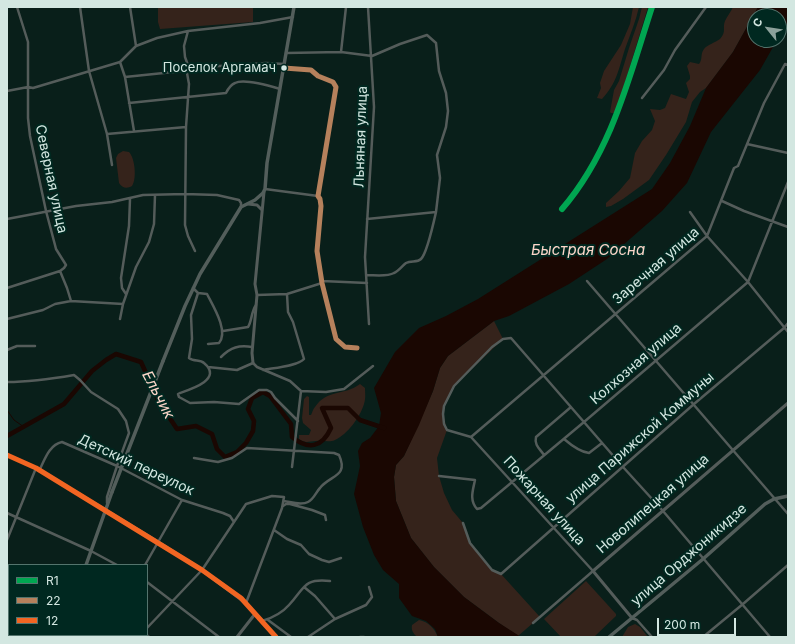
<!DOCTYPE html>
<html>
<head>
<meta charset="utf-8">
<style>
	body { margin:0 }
	#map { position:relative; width:795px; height:644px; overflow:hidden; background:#091f1a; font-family:Inter,sans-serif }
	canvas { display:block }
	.frame { position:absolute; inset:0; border:8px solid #d3e7e1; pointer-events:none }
	.legend { position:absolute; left:8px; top:564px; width:140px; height:72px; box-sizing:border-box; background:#002820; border:1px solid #54746d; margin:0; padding:5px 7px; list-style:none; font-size:12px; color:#d3e7e1 }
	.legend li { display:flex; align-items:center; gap:8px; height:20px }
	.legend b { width:20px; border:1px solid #54746d }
	.north { position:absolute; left:747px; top:8px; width:40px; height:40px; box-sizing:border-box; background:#002820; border:1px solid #54746d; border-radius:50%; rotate:300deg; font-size:11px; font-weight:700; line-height:16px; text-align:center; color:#d3e7e1 }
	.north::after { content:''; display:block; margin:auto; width:14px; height:18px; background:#8ca19b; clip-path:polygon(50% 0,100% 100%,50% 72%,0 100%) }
	.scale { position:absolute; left:657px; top:618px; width:79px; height:18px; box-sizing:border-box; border:2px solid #d3e7e1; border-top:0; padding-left:5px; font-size:12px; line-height:14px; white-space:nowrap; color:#d3e7e1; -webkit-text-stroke:3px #002820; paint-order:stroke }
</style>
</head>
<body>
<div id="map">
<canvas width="795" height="644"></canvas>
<div class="frame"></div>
<ul class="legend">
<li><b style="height:5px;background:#00a651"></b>R1</li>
<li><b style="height:5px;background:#b6815c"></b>22</li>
<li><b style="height:5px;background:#f26522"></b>12</li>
</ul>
<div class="north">С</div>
<div class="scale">200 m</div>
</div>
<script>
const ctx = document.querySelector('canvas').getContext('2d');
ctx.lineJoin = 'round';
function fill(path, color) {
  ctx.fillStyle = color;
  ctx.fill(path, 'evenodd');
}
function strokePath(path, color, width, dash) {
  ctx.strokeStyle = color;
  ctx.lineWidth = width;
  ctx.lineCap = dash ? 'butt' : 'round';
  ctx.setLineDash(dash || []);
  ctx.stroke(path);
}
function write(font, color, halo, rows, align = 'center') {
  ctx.font = font + ' Inter,sans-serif';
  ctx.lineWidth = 4;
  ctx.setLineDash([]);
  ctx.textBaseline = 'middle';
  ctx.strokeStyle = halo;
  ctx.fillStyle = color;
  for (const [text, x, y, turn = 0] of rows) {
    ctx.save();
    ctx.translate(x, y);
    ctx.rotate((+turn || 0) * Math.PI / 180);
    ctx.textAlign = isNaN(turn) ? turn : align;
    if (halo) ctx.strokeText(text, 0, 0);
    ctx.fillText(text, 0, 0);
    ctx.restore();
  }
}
const green = new Path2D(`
	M 158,7 L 253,7 L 253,22 L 160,29 L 158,22 Z
	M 633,7 L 639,7 C 636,21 630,35 625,49 C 619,68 617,83 602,99 L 597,98 L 601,88 L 600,83 L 604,71 L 621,45 L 630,24 Z
	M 642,7 L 648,7 L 617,109 L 614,113 L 611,113 L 610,112 L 614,90 L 619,81 L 629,48 L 639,19 Z
	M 733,7 L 758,7 L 733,52 L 706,88 L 700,92 L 692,102 L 686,122 L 666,155 L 649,180 L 623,199 L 611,206 L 606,207 L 606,203 L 619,191 L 630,178 L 635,153 L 642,141 L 652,130 L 655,121 L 650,109 L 660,110 L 665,108 L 671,94 L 686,99 L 689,92 L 686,83 L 690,79 L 690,76 L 687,66 L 690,62 L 699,64 C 703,59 700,54 704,49 C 708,44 715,43 720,39 C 727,31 722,28 725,21 C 727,16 731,12 733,7 Z
	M 123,151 L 129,152 C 135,158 137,179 132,186 C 127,189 122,188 119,183 L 116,158 L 118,154 Z
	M 494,321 L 503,339 L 454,386 L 444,406 L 443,414 L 447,430 L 437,458 L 439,476 L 444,493 L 452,510 L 463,523 L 470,543 L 492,570 L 501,574 L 540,617 L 518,636 L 499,623 L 464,597 L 434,567 L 411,538 L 396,501 L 394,477 L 396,465 L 404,456 L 433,391 L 440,368 L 448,356 Z
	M 360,384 L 365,388 C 365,393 366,398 364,404 C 360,417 348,434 335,440 C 329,443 323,440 316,441 C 309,441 306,444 299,439 L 299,435 L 309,435 L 311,430 L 303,423 L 302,418 L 304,399 L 307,396 L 309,397 L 309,415 L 311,415 C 312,413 313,409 315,407 C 327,389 344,396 360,384 Z
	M 586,581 L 616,614 L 616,616 L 594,637 L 561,637 L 544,619 Z
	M 419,620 C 429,622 434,628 438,637 L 417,637 C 413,633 411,630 412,625 Z
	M 635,624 L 640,627 L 648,637 L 622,637 L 628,627 Z`);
const water = new Path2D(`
	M 758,7 L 788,7 L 788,22 L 779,37 L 779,16 L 755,16 L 755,40 L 777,40 L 760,70 L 711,132 L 687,183 L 662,211 L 607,259 L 569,284 L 509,316 L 494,321 L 448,356 L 440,368 L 433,391 L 419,425 L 404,456 L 396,465 L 394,477 L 396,501 L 411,538 L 434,567 L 464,597 L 499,623 L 521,637 L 438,637 L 435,629 L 426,621 L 412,616 L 399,598 L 399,584 L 383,570 L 374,555 L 363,527 L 354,494 L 360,466 L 358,451 L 362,443 L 370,438 L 379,426 L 381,413 L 374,388 L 395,352 L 419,328 L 446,316 L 478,299 L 652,189 L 670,163 L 690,126 L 706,88 L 733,52 Z`);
const stream = new Path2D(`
	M 7,410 L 14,420 L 24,427`);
const river = new Path2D(`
	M 7,436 L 64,404 L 92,371 L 106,360 L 116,354 L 141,362 L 159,402 L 177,429 L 196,426 L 212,434 L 217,449 L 225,457 L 237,452 L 246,443 L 253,431 L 254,421 L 248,409 L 252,398 L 263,392 L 270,396 L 291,424 L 292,437 C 308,450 322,448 331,428 L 322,408 L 348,408 L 360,420 L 384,428`);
const minor = new Path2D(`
	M 80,7 L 89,71 L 107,134 L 112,165
	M 130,7 L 136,46
	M 368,7 L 374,107 L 365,257 L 369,324
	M 188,31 L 184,46 L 185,57 L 189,68 L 187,73 L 189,84 L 186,127 L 185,225 L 188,236 L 195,251
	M 341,52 L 346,7
	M 286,53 L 341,52 L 372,56 L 400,44 L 427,35 L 436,43 L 439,71 L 446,93 L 448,111 L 446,127 L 437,155 L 440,178 L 436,212 L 367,219
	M 120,62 L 125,77 L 134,131
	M 284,68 L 311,70 L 318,76 L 333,82 L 336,87 L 318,196 L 320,199 L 321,206 L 317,251 L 322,283 L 336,339 L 345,347 L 357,348
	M 125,77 L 183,71 L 189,68 L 266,63 L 284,64
	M 7,91 L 28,87 L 33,88 L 120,62 L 136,46 L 157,38 L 188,31 L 260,23 L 293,17
	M 642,98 L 664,70 L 675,50 L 706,7
	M 129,103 L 226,93 C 228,89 230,85 235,83 C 244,78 270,86 280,89
	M 107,134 L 186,127
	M 747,144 L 788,153
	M 265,189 L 318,196
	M 722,201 L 744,211 L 788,227
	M 690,212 L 707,236 L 748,282 L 788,332
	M 7,219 L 76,206 L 112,202 L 143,195 L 185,194 L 217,195 L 239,200 L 241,203 L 241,207
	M 60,271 L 67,288 L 71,301
	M 366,275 C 375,275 387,277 394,273 C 399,271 402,266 406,263 C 411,260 417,263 421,259 C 427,253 434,221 436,212
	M 322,281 L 367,283
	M 587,281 L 788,514
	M 7,288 L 60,271 L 64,268 L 66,265 L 56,249 L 55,245 L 46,211 L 30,136 L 28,118 L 28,42 L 17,7
	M 193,288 L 198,293 L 191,315 L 192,339 L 189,358 C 194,362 200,359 204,363 C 223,379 192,389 180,393 L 178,394 L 179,397 L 190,403 L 214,402 L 239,404 L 259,390 L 267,390 L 271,392 L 275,398 L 298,421
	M 198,293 L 207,294 C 213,306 229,331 219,343 L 208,344
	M 126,294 L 122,288 L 121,278 L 129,226 L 130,199
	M 257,295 L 287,294 L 322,283
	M 7,319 L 43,310 L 55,304 L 71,301 L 123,304 L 136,267 L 149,242 L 154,224 L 155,195
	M 120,319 L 123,304
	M 223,331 L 248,327 C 252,321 251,312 256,305
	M 7,350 L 17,346 L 35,346
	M 221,357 C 231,347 239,345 252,347
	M 208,367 L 237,370 L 253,363 L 257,367 L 290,381 L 301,391 L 292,467
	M 263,370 C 273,368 298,366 304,359 L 293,322 L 288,312 L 287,294
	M 7,382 C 30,382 51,379 74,375 L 80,380 L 91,392 L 118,409 L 126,421 L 129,433 L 117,466 L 107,497 L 107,503
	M 301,391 L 326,392 L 344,389 L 373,366
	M 471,437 L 707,236 L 734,168 L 738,166 L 764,103 L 785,64 L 788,65
	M 564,439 C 571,445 580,452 589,453 L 602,443
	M 544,455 C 540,449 534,445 536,437 L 571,407
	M 194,458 L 218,462 L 232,458 L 247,448 L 334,453 L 339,455 C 349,477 330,475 320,488 C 316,492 314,499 308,502 C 301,506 291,502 284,501
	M 39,471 C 45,459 49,445 62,442 L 117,466 L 182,500 L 223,513 L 230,516 L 234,522
	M 439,476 L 475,480 C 473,490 469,500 477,509 L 481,508 L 584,422 L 748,282 L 788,182
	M 283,506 L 286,504 L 290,504 L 312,510 L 325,515 L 326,520
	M 7,513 L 91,551 L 117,565
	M 463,523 L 470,543 L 492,570 L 501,574 L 694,404 L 784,328 L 788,323
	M 274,530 L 287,539 L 301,545 L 309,554 L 322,560 L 329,562 L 341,558
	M 7,540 L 36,468
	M 7,565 L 9,566
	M 145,565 L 182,500
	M 147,582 L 219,637
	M 304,587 L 315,596 L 335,619
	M 632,618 L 637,620 L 652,637
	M 268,620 L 291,637
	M 262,621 C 272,618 282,613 289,605 C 305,588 303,578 330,581
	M 533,623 L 593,571 L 471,437 L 447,430 L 444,424 L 443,414 L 444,406 L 454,386 L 492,347 L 503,339 L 511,338 L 623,467 L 663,511 L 770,637
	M 147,628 L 202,570 L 246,504 L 272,496 L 284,497 L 282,508 L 246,603
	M 138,637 L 140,635
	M 308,637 L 335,619 L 366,605 L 372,597 L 369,587
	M 360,637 L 364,637
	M 703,637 L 743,604 L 788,565`);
const tertiary = new Path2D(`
	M 248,204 L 257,205 L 262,210
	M 253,363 L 252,353 L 257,295 L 255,284 L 264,192
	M 7,581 L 9,576
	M 246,603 L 276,637
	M 7,605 L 9,606
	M 632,618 L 593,571 L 788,403
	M 65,635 L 69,637
	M 146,635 L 149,637
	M 237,637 L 255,614`);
const secondary = new Path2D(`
	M 163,361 L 185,306 L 200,274 L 241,207 L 255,200 L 263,193 L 265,189 L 267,163 L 294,7
	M 7,455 L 36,468 L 158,542 L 202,570 L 246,603
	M 86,565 L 112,492
	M 51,637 L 52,635
	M 609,637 L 703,559 L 765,504 L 774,499 L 788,496`);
const secondaryBridge = new Path2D(`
	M 112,492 L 163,361`);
const bus1 = new Path2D(`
	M 284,68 L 311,70 L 318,76 L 333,82 L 336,87 L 318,196 L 320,199 L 321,206 L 317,251 L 322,283 L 336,339 L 345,347 L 357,348`);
const bus2 = new Path2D(`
	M 7,455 L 36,468 L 202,570 L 241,598 L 276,637`);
const rail1 = new Path2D(`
	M 562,209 C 612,151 629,77 652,7`);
const markers = [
	[284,68,3.5,"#d3e7e1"]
];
const busNames = [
	["Поселок Аргамач",276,68]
];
const streetNames = [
	["Льняная улица",361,137,-88],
	["Северная улица",51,179,78],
	["Заречная улица",656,266,-41],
	["Колхозная улица",636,364,-41],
	["улица Парижской Коммуны",640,438,-41],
	["Детский переулок",136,465,25],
	["Пожарная улица",544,501,48],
	["Новолипецкая улица",653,504,-41],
	["улица Орджоникидзе",689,555,-41]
];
const waterNames = [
	["Быстрая Сосна",588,250],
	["Ельчик",158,395,62]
];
fill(green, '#35231b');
fill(water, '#1a0702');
strokePath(stream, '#1a0702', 1);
strokePath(river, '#1a0702', 4.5);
strokePath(minor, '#545c5a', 2.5);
strokePath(tertiary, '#545c5a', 3);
strokePath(secondary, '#535e5b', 3.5);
strokePath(secondaryBridge, '#535e5b', 3.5);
strokePath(bus1, '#b6815c', 5);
strokePath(bus2, '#f26522', 5);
strokePath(rail1, '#00a651', 6);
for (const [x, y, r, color] of markers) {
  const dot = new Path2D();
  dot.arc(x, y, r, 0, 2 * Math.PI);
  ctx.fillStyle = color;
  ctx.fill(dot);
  strokePath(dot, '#002820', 1.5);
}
write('13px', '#d3e7e1', '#002820', busNames, 'right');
write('14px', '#d3e7e1', '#002820', streetNames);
write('italic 15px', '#fcd6c9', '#002820', waterNames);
</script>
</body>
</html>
